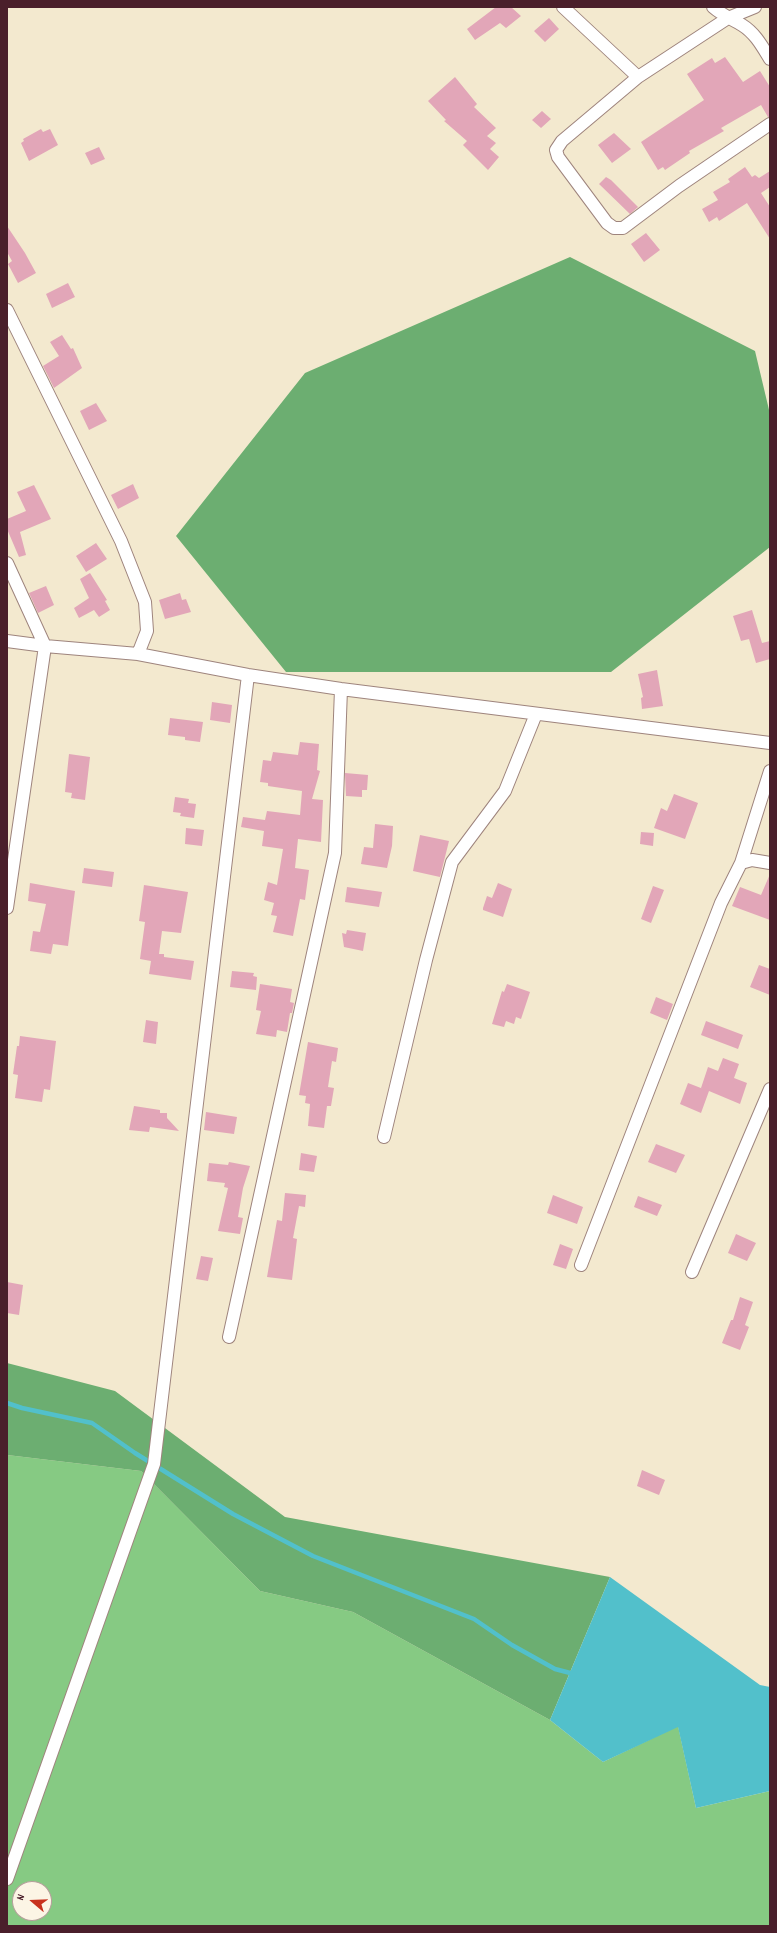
<!DOCTYPE html>
<html>
<head>
<meta charset="utf-8">
<style>
	body { margin:0 }
	#map { position:relative; width:777px; height:1933px; overflow:hidden; background:#f3e9cf; font-family:Dekko,sans-serif }
	canvas { display:block }
	.frame { position:absolute; inset:0; border:8px solid #4a1f2b; pointer-events:none }
	.north { position:absolute; left:12px; top:1881px; width:40px; height:40px; box-sizing:border-box; background:#fcf5e5; border:1px solid #b59f9b; border-radius:50%; rotate:289deg; font-size:11px; font-weight:700; line-height:16px; text-align:center; color:#4a1f2b }
	.north::after { content:''; display:block; margin:auto; width:14px; height:18px; background:#c8321e; clip-path:polygon(50% 0,100% 100%,50% 72%,0 100%) }
</style>
</head>
<body>
<div id="map">
<canvas width="777" height="1933"></canvas>
<div class="frame"></div>
<div class="north">N</div>
</div>
<script>
const ctx = document.querySelector('canvas').getContext('2d');
ctx.lineJoin = 'round';
function fill(path, color) {
  ctx.fillStyle = color;
  ctx.fill(path, 'evenodd');
}
function strokePath(path, color, width, dash) {
  ctx.strokeStyle = color;
  ctx.lineWidth = width;
  ctx.lineCap = dash ? 'butt' : 'round';
  ctx.setLineDash(dash || []);
  ctx.stroke(path);
}
const green = new Path2D(`
	M 7,1455 L 141,1471 L 260,1591 L 353,1612 L 550,1720 L 603,1762 L 678,1726 L 696,1808 L 770,1791 L 770,1926 L 7,1926 ZM 20,1889 L 44,1889 L 44,1913 L 20,1913 Z`);
const forest = new Path2D(`
	M 570,257 L 755,351 L 770,414 L 770,547 L 611,672 L 286,672 L 176,536 L 305,373 Z
	M 7,1363 L 115,1391 L 285,1517 L 610,1577 L 550,1720 L 353,1612 L 260,1591 L 141,1471 L 7,1455 Z`);
const water = new Path2D(`
	M 610,1577 L 760,1685 L 770,1687 L 770,1791 L 696,1808 L 678,1727 L 603,1762 L 550,1720 Z`);
const stream = new Path2D(`
	M 7,1403 L 22,1408 L 92,1423 L 135,1453 L 233,1514 L 313,1556 L 474,1619 L 512,1645 L 555,1669 L 574,1674`);
const building = new Path2D(`
	M 496,7 L 511,7 L 521,16 L 506,28 L 500,23 L 475,40 L 467,29 Z
	M 549,18 L 559,29 L 545,42 L 534,31 Z
	M 725,57 L 743,82 L 760,71 L 770,87 L 770,117 L 768,117 L 761,105 L 721,128 L 724,131 L 689,151 L 690,153 L 665,170 L 663,167 L 658,170 L 641,142 L 704,100 L 687,74 L 712,58 L 715,63 Z
	M 455,77 L 477,104 L 474,107 L 496,128 L 487,136 L 496,143 L 490,149 L 499,157 L 488,170 L 463,145 L 467,141 L 444,121 L 446,120 L 428,101 Z
	M 542,111 L 551,119 L 541,128 L 532,120 Z
	M 41,129 L 43,132 L 50,129 L 58,145 L 29,161 L 21,143 L 24,141 L 23,139 Z
	M 614,133 L 631,149 L 612,163 L 598,145 Z
	M 99,147 L 105,159 L 91,165 L 85,153 Z
	M 745,167 L 752,177 L 755,175 L 759,178 L 770,171 L 770,187 L 761,193 L 770,207 L 770,239 L 747,203 L 719,221 L 717,217 L 709,222 L 702,209 L 718,200 L 713,192 L 730,182 L 728,179 Z
	M 606,177 L 611,180 L 638,207 L 630,214 L 599,184 Z
	M 7,226 L 25,253 L 36,273 L 18,283 L 8,264 L 12,261 L 7,252 Z
	M 646,233 L 660,250 L 644,262 L 631,244 Z
	M 68,283 L 75,297 L 52,308 L 46,294 Z
	M 62,335 L 71,349 L 73,348 L 82,368 L 54,388 L 43,366 L 59,356 L 50,342 Z
	M 96,403 L 107,421 L 89,430 L 80,411 Z
	M 133,484 L 139,498 L 118,509 L 111,495 Z
	M 34,485 L 51,519 L 20,532 L 26,555 L 19,557 L 7,529 L 7,519 L 26,511 L 17,492 Z
	M 96,543 L 107,559 L 86,572 L 76,556 Z
	M 90,573 L 107,600 L 105,601 L 110,610 L 99,617 L 94,610 L 79,618 L 74,608 L 89,598 L 80,579 Z
	M 46,586 L 54,605 L 38,613 L 29,593 Z
	M 180,593 L 182,600 L 186,599 L 191,612 L 165,619 L 159,600 Z
	M 752,610 L 762,643 L 770,641 L 770,659 L 756,663 L 749,639 L 741,641 L 733,616 Z
	M 657,670 L 663,706 L 642,709 L 641,698 L 643,697 L 638,674 Z
	M 212,702 L 232,705 L 230,723 L 210,720 Z
	M 170,718 L 203,722 L 200,742 L 185,740 L 185,737 L 168,735 Z
	M 300,742 L 319,744 L 317,770 L 320,771 L 312,799 L 323,800 L 321,842 L 298,839 L 295,868 L 309,870 L 305,900 L 300,899 L 293,936 L 273,932 L 277,916 L 271,915 L 274,903 L 264,900 L 268,882 L 277,885 L 283,849 L 262,846 L 264,831 L 241,827 L 243,817 L 265,820 L 267,811 L 300,815 L 302,791 L 268,786 L 268,783 L 260,782 L 263,760 L 271,761 L 273,752 L 298,755 Z
	M 69,754 L 90,757 L 85,800 L 71,798 L 72,793 L 65,792 Z
	M 345,773 L 368,775 L 367,790 L 362,790 L 362,797 L 346,796 Z
	M 674,794 L 698,803 L 685,839 L 654,828 L 661,808 L 667,811 Z
	M 175,797 L 189,799 L 188,803 L 196,804 L 194,818 L 180,816 L 181,813 L 173,812 Z
	M 375,824 L 393,826 L 392,846 L 387,868 L 361,864 L 364,847 L 373,848 Z
	M 186,828 L 204,830 L 202,846 L 185,844 Z
	M 641,832 L 654,833 L 653,846 L 640,844 Z
	M 420,835 L 449,841 L 440,877 L 413,871 Z
	M 84,868 L 114,872 L 112,887 L 82,883 Z
	M 770,874 L 770,920 L 732,906 L 740,887 L 761,895 Z
	M 30,883 L 75,891 L 68,946 L 53,944 L 51,954 L 30,951 L 33,931 L 40,932 L 46,904 L 28,901 Z
	M 498,883 L 512,889 L 503,917 L 483,910 L 483,908 L 487,896 L 492,898 Z
	M 144,885 L 188,892 L 181,933 L 162,931 L 159,954 L 164,954 L 164,957 L 194,961 L 191,980 L 149,974 L 151,961 L 140,959 L 145,922 L 139,921 Z
	M 653,886 L 664,890 L 651,923 L 641,919 Z
	M 347,887 L 382,892 L 379,907 L 345,902 Z
	M 347,930 L 366,933 L 363,951 L 344,947 L 342,933 L 346,934 Z
	M 759,965 L 770,969 L 770,995 L 750,987 Z
	M 232,971 L 254,973 L 253,976 L 257,977 L 256,990 L 230,987 Z
	M 260,984 L 292,989 L 290,1002 L 294,1003 L 292,1013 L 290,1013 L 287,1032 L 277,1030 L 276,1037 L 256,1034 L 261,1011 L 256,1010 Z
	M 507,984 L 530,992 L 521,1019 L 516,1017 L 514,1024 L 506,1021 L 504,1027 L 492,1024 L 502,991 L 504,992 Z
	M 656,997 L 673,1004 L 667,1020 L 650,1013 Z
	M 146,1020 L 158,1022 L 156,1044 L 143,1042 Z
	M 706,1021 L 743,1035 L 738,1049 L 701,1035 Z
	M 20,1036 L 56,1041 L 50,1090 L 44,1089 L 42,1102 L 15,1098 L 18,1075 L 13,1074 L 17,1046 L 19,1046 Z
	M 308,1042 L 338,1048 L 336,1062 L 332,1061 L 328,1087 L 334,1088 L 331,1106 L 327,1106 L 324,1128 L 308,1126 L 310,1104 L 305,1103 L 306,1096 L 299,1095 Z
	M 723,1058 L 739,1064 L 734,1078 L 747,1083 L 740,1104 L 709,1091 L 701,1113 L 680,1104 L 688,1083 L 706,1090 L 701,1088 L 708,1067 L 718,1071 Z
	M 134,1106 L 160,1110 L 160,1113 L 167,1113 L 167,1118 L 179,1131 L 150,1127 L 149,1132 L 129,1130 Z
	M 206,1112 L 237,1117 L 234,1134 L 204,1130 Z
	M 656,1144 L 685,1155 L 676,1173 L 648,1162 Z
	M 301,1153 L 317,1156 L 314,1172 L 299,1170 Z
	M 229,1162 L 250,1166 L 243,1188 L 238,1217 L 243,1218 L 240,1234 L 218,1231 L 228,1188 L 224,1187 L 225,1183 L 207,1181 L 209,1163 L 228,1165 Z
	M 285,1193 L 306,1195 L 305,1207 L 299,1206 L 293,1238 L 297,1239 L 292,1280 L 267,1277 L 277,1220 L 282,1221 Z
	M 553,1195 L 583,1207 L 577,1224 L 547,1213 Z
	M 638,1196 L 662,1205 L 657,1216 L 634,1207 Z
	M 736,1234 L 756,1243 L 747,1261 L 728,1253 Z
	M 560,1244 L 573,1249 L 566,1269 L 553,1265 Z
	M 201,1256 L 213,1258 L 208,1281 L 196,1279 Z
	M 7,1282 L 23,1285 L 19,1315 L 7,1313 Z
	M 740,1297 L 753,1302 L 745,1325 L 749,1327 L 740,1350 L 722,1343 L 731,1320 L 733,1320 Z
	M 642,1470 L 665,1480 L 659,1495 L 637,1486 Z`);
const minor = new Path2D(`
	M 563,7 L 638,77
	M 713,7 C 722,15 732,19 742,25 C 755,33 762,46 770,59
	M 755,7 L 728,18 L 638,77 L 562,141 L 556,150 L 558,157 L 607,223 L 614,228 L 623,228 L 679,186 L 770,124
	M 7,310 L 121,541 L 145,602 L 147,631 L 138,654
	M 7,563 L 45,646 L 7,908
	M 7,641 L 45,646 L 138,654 L 248,675 L 341,689 L 770,743
	M 741,863 L 770,771
	M 384,1137 L 426,960 L 452,862 L 505,791 L 536,714
	M 581,1265 L 721,903 L 741,863 L 752,860 L 770,863
	M 692,1272 L 770,1089
	M 229,1337 L 335,853 L 341,689
	M 7,1879 L 154,1464 L 248,675`);
fill(green, '#86ca83');
fill(forest, '#6cae71');
fill(water, '#52c0cb');
strokePath(stream, '#52c0cb', 4.5);
fill(building, '#e2a6b8');
strokePath(minor, '#9e847d', 14);
strokePath(minor, '#fff', 12);
</script>
</body>
</html>
